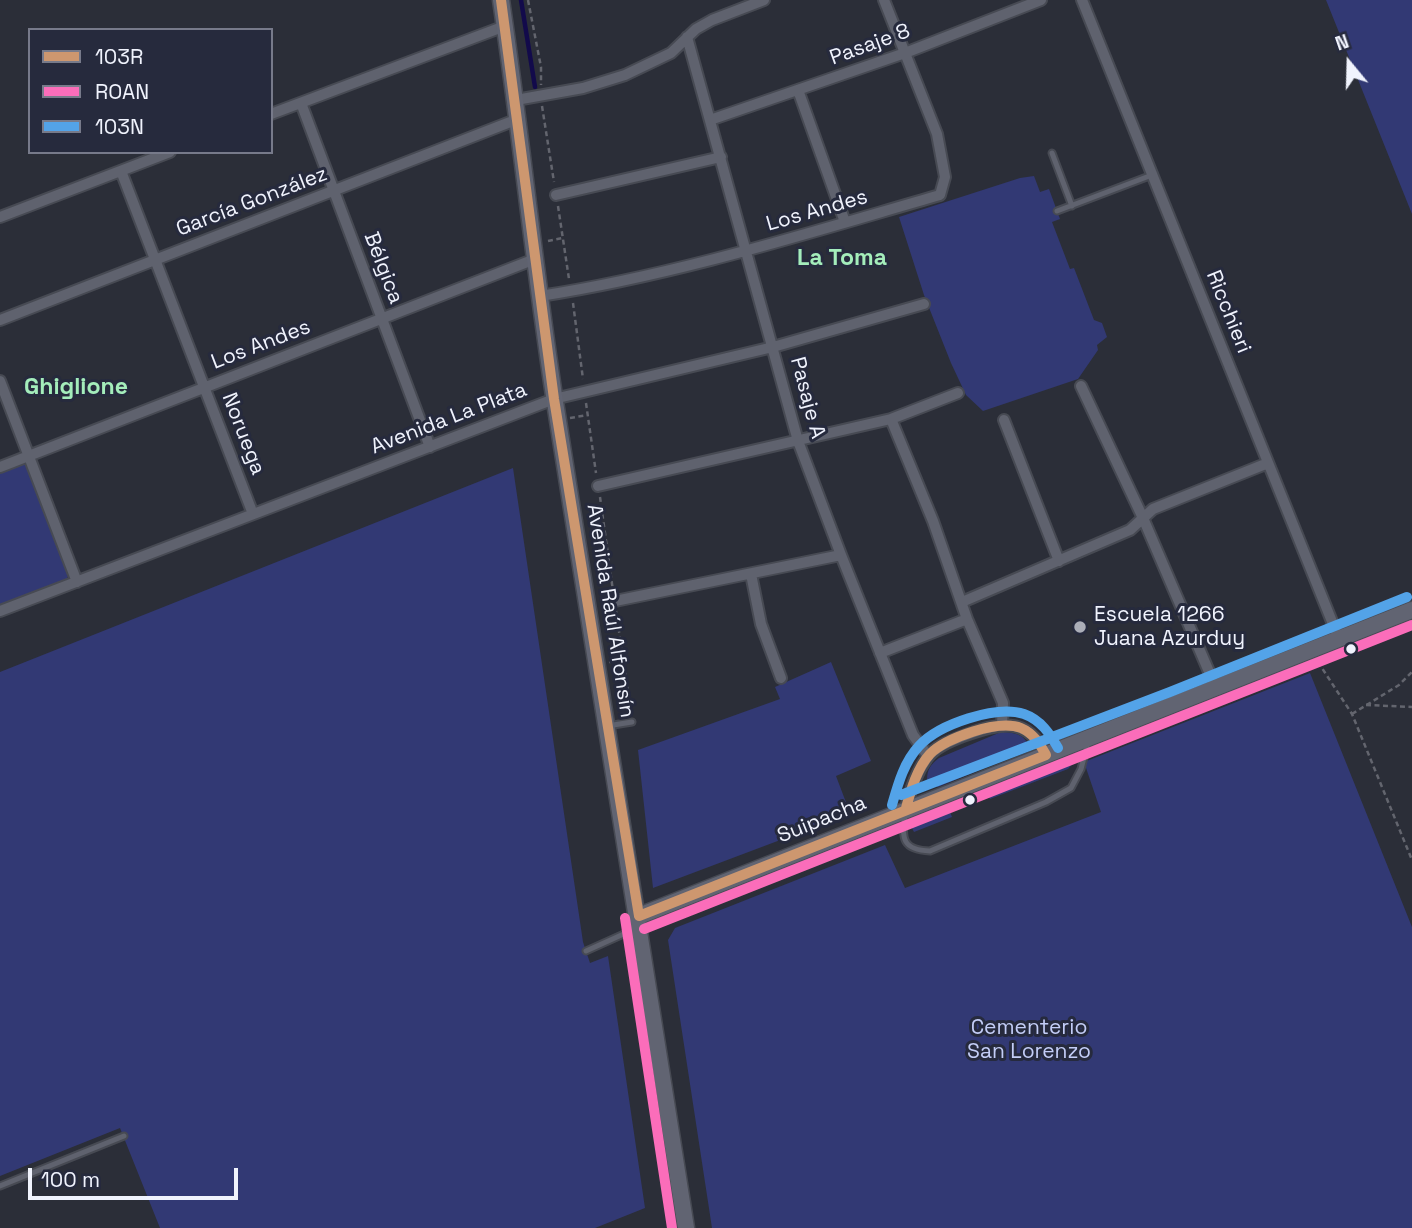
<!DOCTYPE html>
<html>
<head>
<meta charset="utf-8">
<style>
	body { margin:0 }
	#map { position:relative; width:1412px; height:1228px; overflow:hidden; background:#2b2e38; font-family:"Space Grotesk",sans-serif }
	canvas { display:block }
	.legend { position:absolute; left:28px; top:28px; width:245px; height:126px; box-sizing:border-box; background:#262a3d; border:2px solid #777a8a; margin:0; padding:9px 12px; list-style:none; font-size:21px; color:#f0f3fd }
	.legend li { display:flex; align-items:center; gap:14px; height:35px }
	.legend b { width:35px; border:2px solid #777a8a }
	.north { position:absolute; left:1314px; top:28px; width:70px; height:70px; -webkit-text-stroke:5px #262a3d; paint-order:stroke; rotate:341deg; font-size:19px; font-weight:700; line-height:28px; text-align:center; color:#f0f3fd }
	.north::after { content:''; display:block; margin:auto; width:24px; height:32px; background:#f0f3fd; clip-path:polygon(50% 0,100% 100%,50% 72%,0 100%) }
	.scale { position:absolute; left:28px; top:1168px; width:210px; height:32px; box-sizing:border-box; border:4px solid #f0f3fd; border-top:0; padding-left:9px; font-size:21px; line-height:24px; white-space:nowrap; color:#f0f3fd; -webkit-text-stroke:5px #262a3d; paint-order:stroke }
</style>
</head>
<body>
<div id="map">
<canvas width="1412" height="1228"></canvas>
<ul class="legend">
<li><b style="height:9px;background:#cd976f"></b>103R</li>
<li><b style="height:9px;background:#fb6dba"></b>ROAN</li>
<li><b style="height:9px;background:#53a3e8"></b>103N</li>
</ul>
<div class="north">N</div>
<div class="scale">100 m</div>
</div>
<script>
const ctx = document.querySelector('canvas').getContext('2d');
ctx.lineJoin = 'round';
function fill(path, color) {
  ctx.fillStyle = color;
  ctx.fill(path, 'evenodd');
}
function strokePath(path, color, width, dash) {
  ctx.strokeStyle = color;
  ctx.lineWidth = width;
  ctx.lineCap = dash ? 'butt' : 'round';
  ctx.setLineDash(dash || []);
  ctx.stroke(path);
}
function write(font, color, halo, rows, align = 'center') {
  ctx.font = font + ' "Space Grotesk",sans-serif';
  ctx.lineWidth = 6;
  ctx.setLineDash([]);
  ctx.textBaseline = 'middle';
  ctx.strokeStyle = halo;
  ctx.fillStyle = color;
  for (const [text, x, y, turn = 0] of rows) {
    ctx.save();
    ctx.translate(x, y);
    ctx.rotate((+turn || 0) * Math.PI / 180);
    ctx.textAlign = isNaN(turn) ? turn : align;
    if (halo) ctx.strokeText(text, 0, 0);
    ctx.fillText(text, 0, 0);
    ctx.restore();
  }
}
const green = new Path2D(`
	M 1326,0 L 1412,0 L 1412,214 Z
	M 1034,176 L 1040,192 L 1049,189 L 1060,219 L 1052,222 L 1070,269 L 1074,268 L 1094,320 L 1102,323 L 1107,337 L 1097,345 L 1098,350 L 1078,379 L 983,411 L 966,395 L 951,363 L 924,295 L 899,217 L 1020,178 Z
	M 21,463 L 25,463 L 28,467 L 69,575 L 66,580 L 0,606 L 0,471 Z
	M 513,468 L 583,942 L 590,963 L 608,956 L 645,1208 L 595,1228 L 160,1228 L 120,1128 L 0,1176 L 0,672 Z
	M 831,662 L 871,761 L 836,776 L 847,805 L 825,814 L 828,822 L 653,888 L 638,750 L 780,699 L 775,687 Z
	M 1310,673 L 1412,927 L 1412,1228 L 712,1228 L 668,940 L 675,928 L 885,845 L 905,888 L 1101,812 L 1084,762 Z
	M 1001,732 C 1014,732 1029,735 1028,750 L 938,787 L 927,780 C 927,769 931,764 939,758 Z
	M 1067,755 L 1074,758 L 1075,761 L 1068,769 L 990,799 L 986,789 L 1014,773 Z
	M 947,804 L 952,817 L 914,832 L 909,822 L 913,817 Z`);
const stream = new Path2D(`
	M 521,0 L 535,87`);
const path = new Path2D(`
	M 528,0 L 541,67 L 541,85
	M 542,106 L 554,182
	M 558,206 L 569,279
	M 548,241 L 562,238
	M 573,303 L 583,379
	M 586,403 L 596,473
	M 570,418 L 588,415
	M 600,497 L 613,591
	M 594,556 L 608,553
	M 616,611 L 631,712
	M 609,662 L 623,661
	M 1318,662 L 1352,714 L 1412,860
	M 1366,705 L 1412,707
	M 1352,714 L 1399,685 L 1412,672`);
const lane = new Path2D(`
	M 1052,153 L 1072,206
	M 1057,211 L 1152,175
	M 607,726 L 632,722
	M 905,815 C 901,839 903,850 930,851 L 1046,802 L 1071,788 L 1081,769 L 1088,742
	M 586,951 L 637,928
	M 0,1186 L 124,1136`);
const street = new Path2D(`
	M 1082,0 L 1339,639
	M 687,37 L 798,441 L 841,555 L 913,735 L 928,756
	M 798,90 L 845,222
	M 516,100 L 583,88 L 625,75 L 671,53 L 696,29 L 712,20 L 764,0
	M 301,103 L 430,447
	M 271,114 L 505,26
	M 710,120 L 905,53 L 1041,0
	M 121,171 L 253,514
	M 556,195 L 721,157
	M 0,217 L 170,152
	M 540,296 C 676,275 808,233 940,195 L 945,177 L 937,134 L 884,0
	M 0,320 L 518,119
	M 0,381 L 77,582
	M 1081,386 L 1143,518 L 1216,688
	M 891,419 L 933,521 L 967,619 L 1003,703 L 1002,725
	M 1004,420 L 1059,561
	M 0,467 L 535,259
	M 598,486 L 891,419 L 958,393
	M 751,574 L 761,624 L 781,678
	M 615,601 L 841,555
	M 962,602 L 1130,530 L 1153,509 L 1268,463
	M 0,611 L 554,399 L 773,347 L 924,304
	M 880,653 L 967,619
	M 906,808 C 910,791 916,773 927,758 C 935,747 950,741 963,736 C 998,723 1027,715 1046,755`);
const secondary = new Path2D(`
	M 501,0 C 521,134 534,268 555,402 C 597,678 644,952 686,1228
	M 639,916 L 1412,610`);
const bus1 = new Path2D(`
	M 501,0 L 554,399 L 639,916
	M 639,916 L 1046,755 C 1040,744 1033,733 1021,728 C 998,719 946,738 930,754 C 917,768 911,790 906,808`);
const bus2 = new Path2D(`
	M 625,918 L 672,1228
	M 644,929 L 1412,625`);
const bus3 = new Path2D(`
	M 901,795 L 1170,692 L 1407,597
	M 892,805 C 898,784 904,762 919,746 C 939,724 996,705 1024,714 C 1041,720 1050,734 1058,748`);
const markers = [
	[1080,627,7,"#abaeb8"],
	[1351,649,6,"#f0f3fd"],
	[970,800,6,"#f0f3fd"]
];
const streetNames = [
	["Pasaje 8",870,45,-20],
	["García González",252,202,-21],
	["Los Andes",817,211,-16],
	["Bélgica",383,268,69],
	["Ricchieri",1228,312,68],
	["Los Andes",261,345,-21],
	["Pasaje A",807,398,75],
	["Avenida La Plata",449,419,-21],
	["Noruega",243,434,69],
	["Avenida Raúl Alfonsín",610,611,81],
	["Suipacha",822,820,-22]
];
const poiNames = [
	["Escuela 1266",1094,615],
	["Juana Azurduy",1094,639]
];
const parkNames = [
	["Cementerio",1029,1028],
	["San Lorenzo",1029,1052]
];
const neighbourhoodNames = [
	["La Toma",842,259],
	["Ghiglione",76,388]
];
fill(green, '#323974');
strokePath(stream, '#120a4b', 4.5);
strokePath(lane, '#474a53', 9);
strokePath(street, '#474a53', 14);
strokePath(secondary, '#474a53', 19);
strokePath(path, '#63656e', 2.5, [5, 3.5]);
strokePath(lane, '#5f626e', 5);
strokePath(street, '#5f626e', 10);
strokePath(secondary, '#616472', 16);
strokePath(bus1, '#cd976f', 10);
strokePath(bus2, '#fb6dba', 10);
strokePath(bus3, '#53a3e8', 10);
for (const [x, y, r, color] of markers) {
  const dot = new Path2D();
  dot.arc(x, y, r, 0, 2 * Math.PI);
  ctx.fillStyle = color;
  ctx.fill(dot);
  strokePath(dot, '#262a3d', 2.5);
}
write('21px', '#f0f3fd', '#262a3d', streetNames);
write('21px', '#f0f3fd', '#262a3d', poiNames, 'left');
write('21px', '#c3cdf7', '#262a3d', parkNames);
write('bold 23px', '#a4edbb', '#262a3d', neighbourhoodNames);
</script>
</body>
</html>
